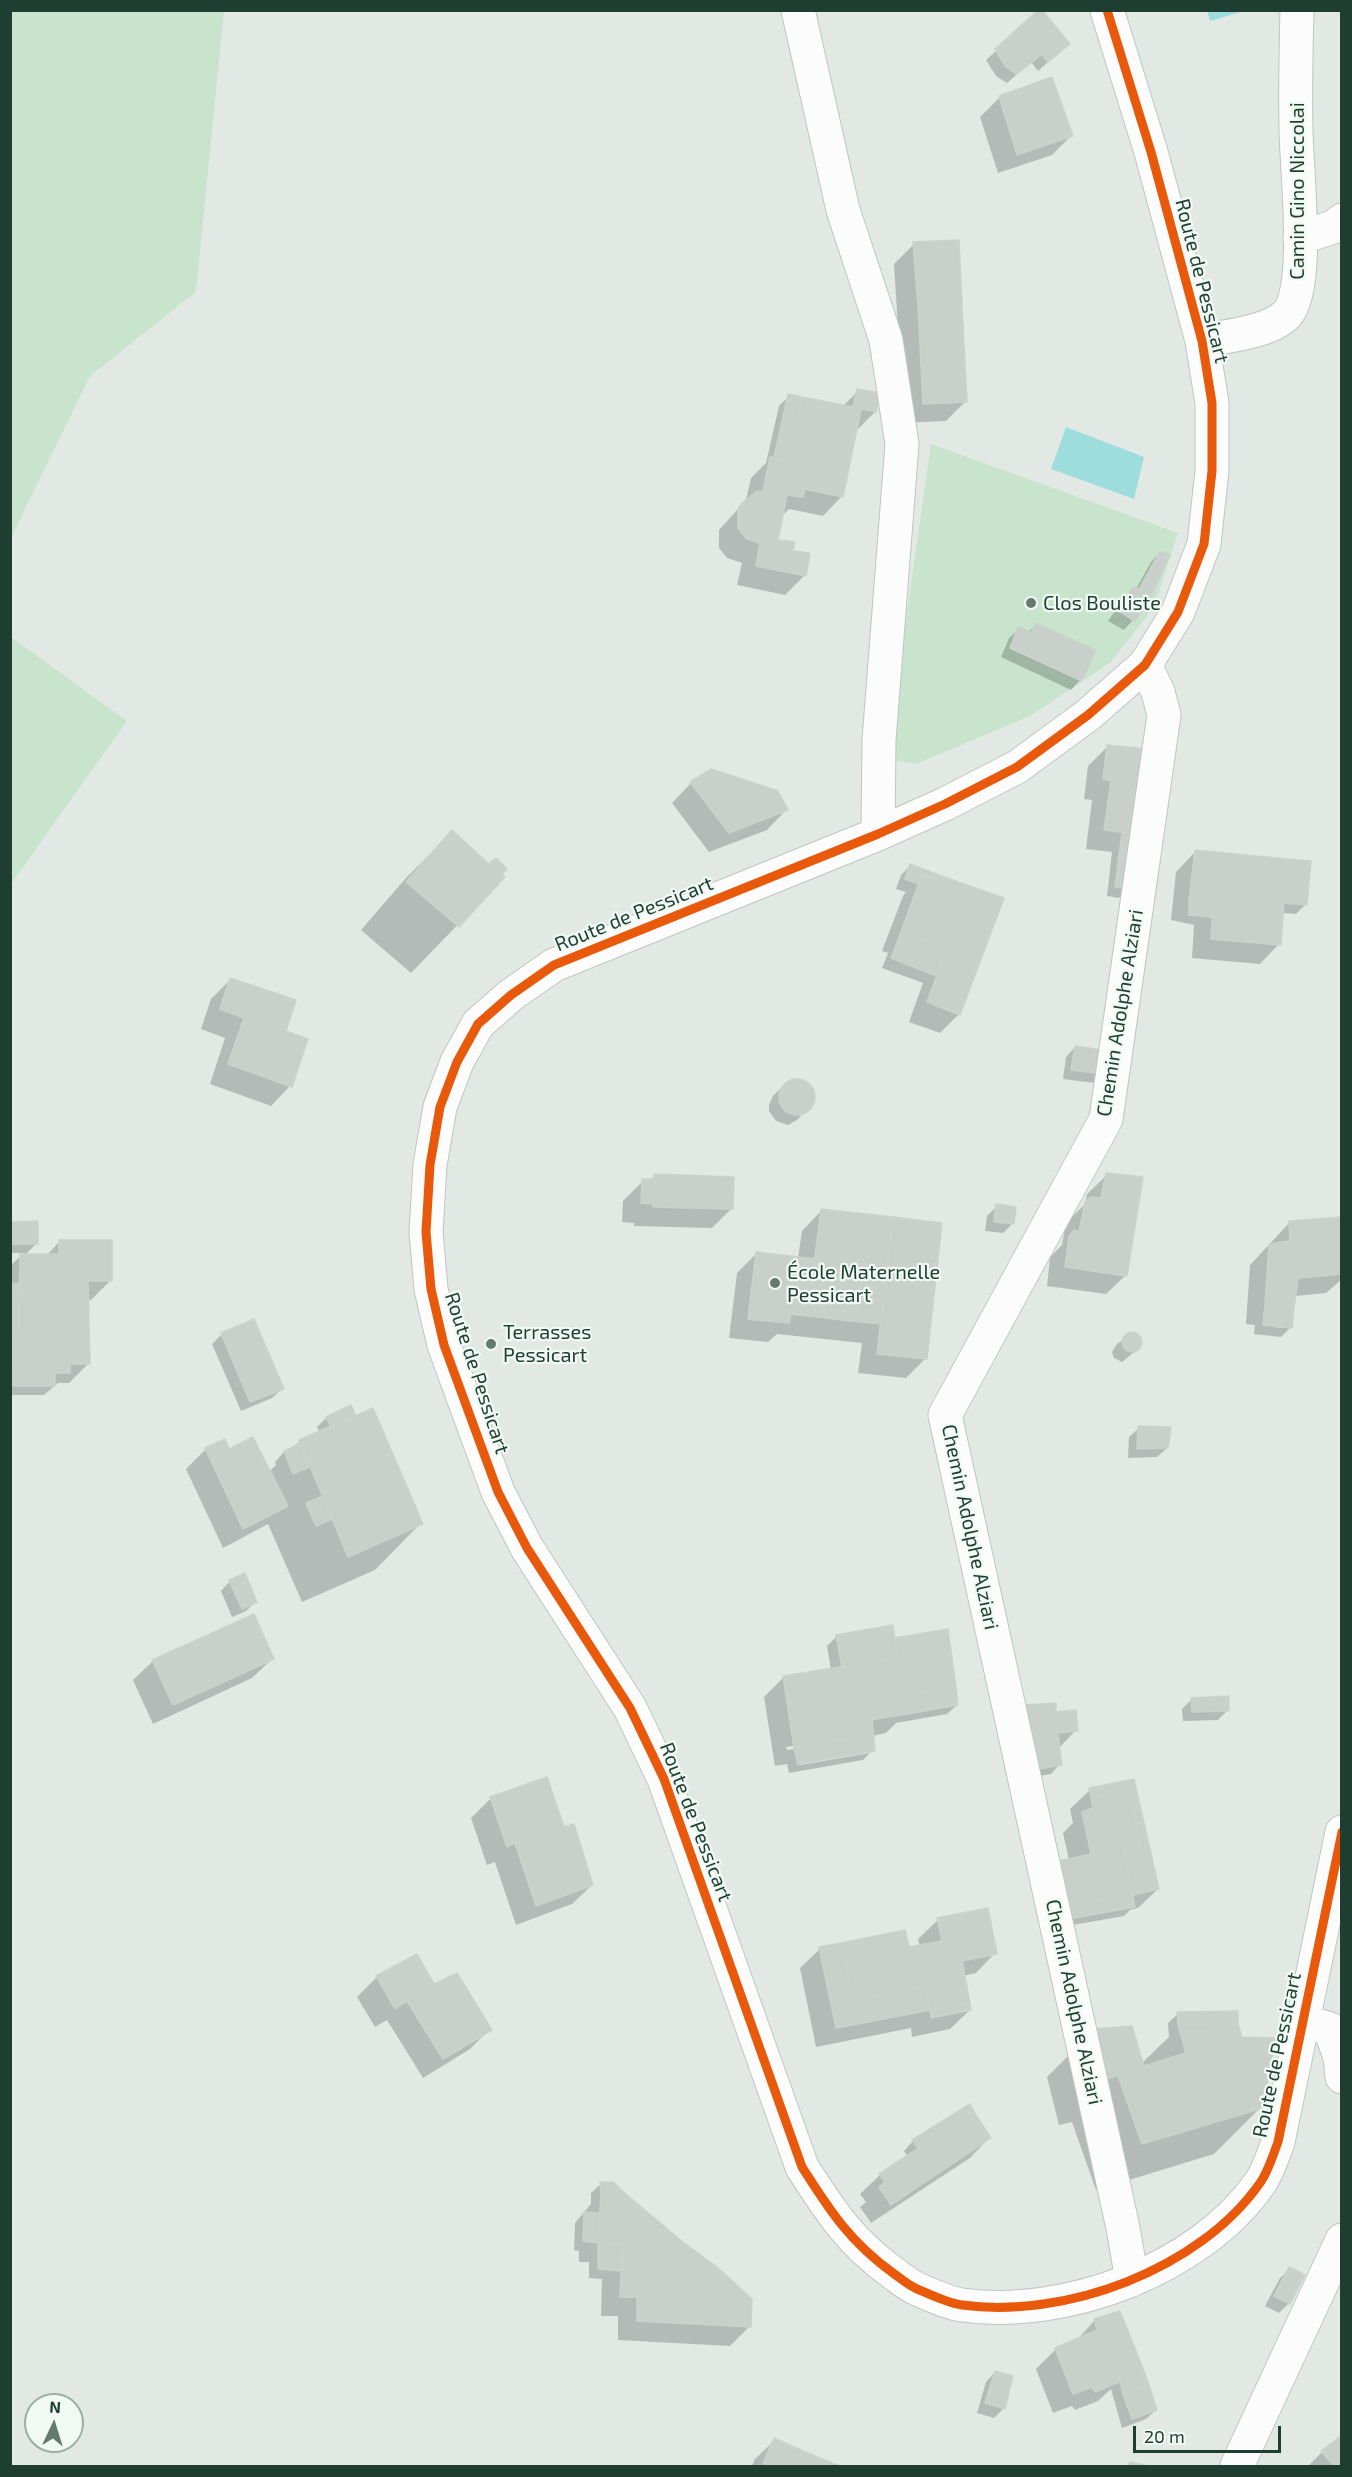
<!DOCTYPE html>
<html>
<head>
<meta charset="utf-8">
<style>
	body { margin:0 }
	#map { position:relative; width:1352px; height:2477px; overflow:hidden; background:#e2e9e5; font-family:"Exo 2",sans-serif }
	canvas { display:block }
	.frame { position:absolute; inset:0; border:12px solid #1e3e31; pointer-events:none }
	.north { position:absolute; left:24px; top:2393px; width:60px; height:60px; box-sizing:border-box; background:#f0f9f3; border:2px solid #9caea5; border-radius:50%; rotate:4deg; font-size:16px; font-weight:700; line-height:24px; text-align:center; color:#1e3e31 }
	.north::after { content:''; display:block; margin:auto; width:21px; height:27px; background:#637a70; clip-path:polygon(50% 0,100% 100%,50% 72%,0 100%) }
	.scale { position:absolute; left:1133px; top:2426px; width:148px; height:27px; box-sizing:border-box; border:3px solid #1e3e31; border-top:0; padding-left:8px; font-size:18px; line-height:21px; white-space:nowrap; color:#1e3e31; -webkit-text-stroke:4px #f0f9f3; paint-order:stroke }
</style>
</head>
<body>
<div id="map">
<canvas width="1352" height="2477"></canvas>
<div class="frame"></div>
<div class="north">N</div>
<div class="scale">20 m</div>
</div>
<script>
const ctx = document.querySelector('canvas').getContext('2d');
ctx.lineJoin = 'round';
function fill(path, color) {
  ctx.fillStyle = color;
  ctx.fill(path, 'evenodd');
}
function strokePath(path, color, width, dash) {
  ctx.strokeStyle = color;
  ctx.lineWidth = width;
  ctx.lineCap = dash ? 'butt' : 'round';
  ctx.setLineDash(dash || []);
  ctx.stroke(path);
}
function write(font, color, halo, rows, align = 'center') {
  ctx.font = font + ' "Exo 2",sans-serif';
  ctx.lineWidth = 4.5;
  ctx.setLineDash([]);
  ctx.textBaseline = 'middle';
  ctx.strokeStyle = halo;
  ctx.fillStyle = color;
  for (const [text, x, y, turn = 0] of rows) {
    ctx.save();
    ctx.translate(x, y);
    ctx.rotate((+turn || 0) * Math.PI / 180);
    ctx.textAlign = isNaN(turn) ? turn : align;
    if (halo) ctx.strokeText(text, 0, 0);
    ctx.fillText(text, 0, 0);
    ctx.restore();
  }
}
const green = new Path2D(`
	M 11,10 L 224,11 L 196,292 L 90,376 L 11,538 Z
	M 931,444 L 1178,533 L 1154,607 L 1111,662 L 1032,715 L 916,764 L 886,759 Z
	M 11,637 L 127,721 L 11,884 Z`);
const water = new Path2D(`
	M 1207,10 L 1244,10 L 1244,11 L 1210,21 Z
	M 1066,427 L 1144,457 L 1134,499 L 1051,469 Z`);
const shadow = new Path2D(`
	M 996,51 L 1058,53 L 1038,71 L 1031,62 L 1007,83 L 996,76 L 986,60 Z
	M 1000,97 L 1071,136 L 1052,155 L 998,173 L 980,117 Z
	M 914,244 L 966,401 L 946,421 L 904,423 L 894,264 Z
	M 858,391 L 875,412 L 855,432 L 842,496 L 823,516 L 789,509 L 782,516 L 776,541 L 792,552 L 804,576 L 785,595 L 737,585 L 742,563 L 727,558 L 719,548 L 719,530 L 746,500 L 751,478 L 766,463 L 779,406 L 789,396 L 842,407 Z
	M 1160,552 L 1133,620 L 1124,630 L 1108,621 L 1124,598 L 1134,589 L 1136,589 L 1151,562 Z
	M 1036,625 L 1080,680 L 1071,690 L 1001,657 L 1009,638 L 1019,629 L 1028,632 Z
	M 1108,746 L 1146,751 L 1128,888 L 1119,898 L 1107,896 L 1112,852 L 1086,849 L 1092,800 L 1084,799 L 1088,766 Z
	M 691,783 L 786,810 L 767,830 L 709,852 L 672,803 Z
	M 452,832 L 503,878 L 411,973 L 361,930 L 406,878 Z
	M 1195,852 L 1287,861 L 1306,904 L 1296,914 L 1282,913 L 1279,944 L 1260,964 L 1192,958 L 1194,925 L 1171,920 L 1176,872 Z
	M 911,865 L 945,879 L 959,1014 L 940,1033 L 909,1022 L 923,983 L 882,968 L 888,953 L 882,951 L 903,896 L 906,892 L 896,889 L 901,875 Z
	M 231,979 L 284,1032 L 290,1086 L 271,1106 L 210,1084 L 225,1038 L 201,1029 L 211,999 Z
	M 1075,1047 L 1105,1074 L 1095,1083 L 1063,1079 L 1066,1057 Z
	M 795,1080 L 805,1082 L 812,1089 L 813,1103 L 797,1120 L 788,1125 L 776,1121 L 769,1111 L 769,1105 L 773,1096 L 783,1086 Z
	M 655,1175 L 732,1208 L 712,1228 L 634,1226 L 634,1223 L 622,1222 L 623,1201 L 643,1181 L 649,1181 Z
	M 1107,1175 L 1126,1275 L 1106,1294 L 1047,1286 L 1050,1257 L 1062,1245 L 1066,1223 L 1085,1204 L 1087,1194 Z
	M 997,1206 L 1013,1223 L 1003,1233 L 985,1231 L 987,1216 Z
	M 821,1211 L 925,1359 L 906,1378 L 858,1373 L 862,1343 L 777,1334 L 768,1342 L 729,1338 L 737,1273 L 756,1254 L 798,1258 L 802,1231 Z
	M 1342,1219 L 1342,1279 L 1326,1293 L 1295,1296 L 1291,1327 L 1281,1337 L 1254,1334 L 1255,1325 L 1246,1324 L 1250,1265 L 1290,1222 ZM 1276,1325 L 1285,1325 L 1285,1328 L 1273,1327 Z
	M 13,1223 L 36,1244 L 24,1256 L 46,1256 L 60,1241 L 111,1280 L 91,1300 L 87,1300 L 89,1363 L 69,1383 L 58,1383 L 44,1395 L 10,1395 L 10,1266 L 24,1253 L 10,1253 L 10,1226 Z
	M 1131,1333 L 1138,1336 L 1141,1342 L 1138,1349 L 1122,1362 L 1114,1358 L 1112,1352 L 1116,1345 Z
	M 222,1334 L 282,1389 L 272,1398 L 241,1411 L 212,1344 Z
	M 326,1418 L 421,1523 L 375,1570 L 302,1602 L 268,1524 L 223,1548 L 186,1469 L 206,1449 L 228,1451 L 269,1472 L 276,1465 L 275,1462 L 284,1452 L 300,1442 L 320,1433 L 317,1427 Z
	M 1139,1428 L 1167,1448 L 1157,1457 L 1128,1458 L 1129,1437 Z
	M 230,1581 L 256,1601 L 246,1611 L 232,1617 L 221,1591 Z
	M 946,1631 L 957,1705 L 947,1714 L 896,1723 L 886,1733 L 872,1736 L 873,1750 L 871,1753 L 870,1750 L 799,1762 L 800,1765 L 870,1753 L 863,1760 L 789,1773 L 787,1764 L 775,1766 L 764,1697 L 784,1677 L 831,1670 L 827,1646 L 837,1636 L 894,1640 ZM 837,1739 L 833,1742 L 787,1750 L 786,1747 Z
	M 272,1659 L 252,1678 L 153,1724 L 133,1680 L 153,1661 Z
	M 1192,1699 L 1228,1710 L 1218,1720 L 1183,1721 L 1182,1709 Z
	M 1054,1714 L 1076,1730 L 1058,1749 L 1060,1764 L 1051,1774 L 1028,1778 Z
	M 1090,1790 L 1158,1889 L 1138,1908 L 1130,1910 L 1124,1916 L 1061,1927 L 1069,1860 L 1063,1833 L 1073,1823 L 1070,1809 Z
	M 491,1798 L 592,1885 L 572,1904 L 516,1925 L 495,1862 L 487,1865 L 471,1818 Z
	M 938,1920 L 995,1953 L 976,1973 L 963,1976 L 970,2010 L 950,2029 L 912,2037 L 911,2028 L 816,2047 L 800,1968 L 820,1949 L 908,1949 L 920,1947 L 918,1939 Z
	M 377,1977 L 434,1986 L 490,2029 L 470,2049 L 423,2078 L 387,2020 L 375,2027 L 357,1997 Z
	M 1178,2014 L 1237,2023 L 1261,2107 L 1214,2154 L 1096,2190 L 1072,2122 L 1059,2125 L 1047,2077 L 1094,2030 L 1142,2063 L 1169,2037 L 1168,2023 Z
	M 969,2107 L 989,2138 L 970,2158 L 871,2223 L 860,2207 L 866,2202 L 860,2194 L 880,2175 L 908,2157 L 904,2151 L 913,2141 Z
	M 601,2184 L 750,2326 L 730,2346 L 618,2340 L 618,2316 L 601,2316 L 602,2279 L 589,2278 L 589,2262 L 579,2262 L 579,2251 L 574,2250 L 575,2223 L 591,2204 L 591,2193 Z
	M 1290,2269 L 1289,2303 L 1279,2313 L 1265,2306 L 1280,2278 Z
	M 1095,2320 L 1156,2410 L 1146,2419 L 1122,2428 L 1111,2389 L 1098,2401 L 1075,2410 L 1072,2406 L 1053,2413 L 1036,2369 L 1056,2349 L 1076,2341 Z
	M 995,2372 L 1011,2377 L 1003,2409 L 994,2418 L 977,2413 L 986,2382 Z
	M 1342,2437 L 1342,2466 L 1308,2466 L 1322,2452 Z
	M 775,2440 L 835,2466 L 752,2466 L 755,2459 Z`);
const building = new Path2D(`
	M 1038,10 L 1042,10 L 1070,44 L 1048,62 L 1042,54 L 1017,74 L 1006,67 L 995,49 Z
	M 1052,77 L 1073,136 L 1017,155 L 999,96 Z
	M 959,240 L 962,306 L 918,305 L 913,242 Z
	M 918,305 L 962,306 L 967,402 L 923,404 Z
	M 857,389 L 880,393 L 876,412 L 861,409 L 843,497 L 805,489 L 803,497 L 787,495 L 778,540 L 795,542 L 793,551 L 810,553 L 806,576 L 756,566 L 760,543 L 747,539 L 738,528 L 738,509 L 742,503 L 756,492 L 763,491 L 770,457 L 788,461 L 802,397 L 853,407 Z
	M 788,394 L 802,397 L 788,461 L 774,458 Z
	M 1160,551 L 1170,555 L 1149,600 L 1135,621 L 1117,610 L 1133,587 L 1139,589 Z
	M 1035,623 L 1096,650 L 1082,681 L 1010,648 L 1018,627 L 1032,632 Z
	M 1107,745 L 1148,749 L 1137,834 L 1104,830 L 1111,781 L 1103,779 Z
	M 711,769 L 778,791 L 788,810 L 729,833 L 690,782 Z
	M 452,830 L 489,864 L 496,858 L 507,869 L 502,874 L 505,877 L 459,927 L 406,882 Z
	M 1122,832 L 1137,834 L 1130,889 L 1115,887 Z
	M 1195,850 L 1287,859 L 1281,945 L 1211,939 L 1213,904 L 1189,901 Z
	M 1287,859 L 1311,861 L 1307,905 L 1284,903 Z
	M 910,864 L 944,877 L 943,882 L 922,874 L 919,884 L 905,879 Z
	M 922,874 L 943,882 L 944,877 L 1004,898 L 960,1015 L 927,1002 L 947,948 L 901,932 Z
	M 1189,901 L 1213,904 L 1212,917 L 1189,915 Z
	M 901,932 L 947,948 L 937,976 L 891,958 Z
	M 230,978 L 296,1000 L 286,1031 L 308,1039 L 292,1087 L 228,1064 L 244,1018 L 220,1009 Z
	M 1075,1046 L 1109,1051 L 1106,1074 L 1071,1070 Z
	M779 1097a18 18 0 1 1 36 0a18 18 0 1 1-36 0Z
	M 1106,1173 L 1143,1177 L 1127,1276 L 1065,1267 L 1069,1236 L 1074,1230 L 1079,1232 L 1085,1202 L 1091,1197 L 1101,1198 Z
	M 654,1174 L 734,1177 L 733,1209 L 653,1207 L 653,1204 L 641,1203 L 642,1179 L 654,1179 Z
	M 996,1204 L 1016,1207 L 1014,1224 L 994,1222 Z
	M 821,1209 L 893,1217 L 881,1324 L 843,1320 L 848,1268 L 814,1265 Z
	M 893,1217 L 942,1223 L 927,1359 L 877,1354 Z
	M 1342,1217 L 1342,1274 L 1298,1278 L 1294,1308 L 1265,1305 L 1269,1244 L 1290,1241 L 1289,1221 Z
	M 38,1221 L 38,1244 L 12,1244 L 12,1222 Z
	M 59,1240 L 112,1240 L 112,1281 L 88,1281 L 90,1364 L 70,1364 L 70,1373 L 14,1373 L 13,1338 L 19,1339 L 20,1254 L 59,1254 Z
	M 756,1252 L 815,1259 L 814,1265 L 848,1268 L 843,1320 L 791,1314 L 789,1323 L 748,1319 Z
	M 10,1284 L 19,1284 L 19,1339 L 13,1338 L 14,1373 L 55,1373 L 55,1386 L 10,1386 Z
	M 1265,1305 L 1294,1308 L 1292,1328 L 1263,1325 Z
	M 254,1319 L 284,1389 L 250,1402 L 221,1333 Z
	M1122 1342a10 10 0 1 1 20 0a10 10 0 1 1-20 0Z
	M 351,1405 L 356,1416 L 331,1427 L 326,1417 Z
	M 373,1408 L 423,1524 L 348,1557 L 299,1440 Z
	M 1138,1426 L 1171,1427 L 1168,1448 L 1137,1449 Z
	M 253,1437 L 288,1506 L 243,1529 L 205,1448 L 225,1439 L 229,1449 Z
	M 300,1444 L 309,1467 L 293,1474 L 284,1451 Z
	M 323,1496 L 332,1519 L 316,1526 L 306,1503 Z
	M 245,1573 L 257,1602 L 242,1609 L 229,1580 Z
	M 254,1614 L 274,1659 L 173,1705 L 152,1660 Z
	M 893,1625 L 897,1658 L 842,1667 L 836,1635 Z
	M 948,1629 L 956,1687 L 905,1695 L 907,1714 L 850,1723 L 851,1738 L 794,1748 L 783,1676 L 897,1658 L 895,1638 Z
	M 956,1687 L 958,1705 L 907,1714 L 905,1695 Z
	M 1229,1696 L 1229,1711 L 1192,1712 L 1191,1698 Z
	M 1056,1703 L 1056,1712 L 1076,1710 L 1078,1731 L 1057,1733 L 1057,1728 L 1029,1730 L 1025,1705 Z
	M 872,1720 L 875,1751 L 798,1764 L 794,1748 L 851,1738 L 850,1723 Z
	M 1057,1728 L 1062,1765 L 1038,1769 L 1029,1730 Z
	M 547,1777 L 564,1827 L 574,1824 L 593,1885 L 536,1906 L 515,1843 L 507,1847 L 490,1797 Z
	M 1134,1779 L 1159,1889 L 1133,1895 L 1124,1850 L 1140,1846 L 1129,1790 L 1091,1798 L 1089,1788 Z
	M 1129,1790 L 1140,1846 L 1124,1850 L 1133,1895 L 1068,1905 L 1059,1861 L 1091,1854 L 1082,1812 L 1093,1808 L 1091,1798 Z
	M 1133,1895 L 1135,1907 L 1070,1919 L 1068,1905 Z
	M 988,1908 L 997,1954 L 962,1961 L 970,2003 L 930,2010 L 925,1986 L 853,2000 L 841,1943 L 905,1930 L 909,1947 L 942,1941 L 937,1918 Z
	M 841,1943 L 853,2000 L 925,1986 L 930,2010 L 836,2028 L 819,1947 Z
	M 417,1954 L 434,1984 L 457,1973 L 492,2030 L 443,2059 L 407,2001 L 395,2009 L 376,1976 Z
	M 970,2003 L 971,2010 L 931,2018 L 930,2010 Z
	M 1238,2011 L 1238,2024 L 1178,2025 L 1177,2012 Z
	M 1238,2024 L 1242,2037 L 1275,2038 L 1263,2108 L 1142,2144 L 1118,2076 L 1106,2079 L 1093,2029 L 1132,2026 L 1144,2066 L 1186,2053 L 1178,2025 Z
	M 970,2104 L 974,2112 L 918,2148 L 912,2140 Z
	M 974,2112 L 991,2138 L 891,2205 L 879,2187 L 885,2182 L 879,2174 Z
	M 600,2182 L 613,2182 L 627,2195 L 601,2193 Z
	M 601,2193 L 627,2195 L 684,2243 L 683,2266 L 717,2267 L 752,2299 L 751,2327 L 637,2321 L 637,2297 L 620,2297 L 622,2244 L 598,2243 Z
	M 584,2212 L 599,2213 L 598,2243 L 583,2241 Z
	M 598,2243 L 622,2244 L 622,2271 L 598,2269 Z
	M 684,2243 L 717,2267 L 683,2266 Z
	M 1289,2267 L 1305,2275 L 1290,2304 L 1274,2296 Z
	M 1120,2311 L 1142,2366 L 1119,2376 L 1122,2380 L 1119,2382 L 1095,2392 L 1092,2387 L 1073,2394 L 1055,2348 L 1097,2330 L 1094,2319 Z
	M 1142,2366 L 1149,2385 L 1123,2394 L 1119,2376 Z
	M 995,2371 L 1013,2376 L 1005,2409 L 985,2403 Z
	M 1149,2385 L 1157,2410 L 1132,2419 L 1123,2394 Z
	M 1342,2435 L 1342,2466 L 1334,2466 L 1321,2451 Z
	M 774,2438 L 794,2447 L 839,2466 L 762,2466 Z
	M 1130,2462 L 1148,2466 L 1129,2466 Z`);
const minor = new Path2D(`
	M 798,10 L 843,210 L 886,340 L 902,444 L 879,740 L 878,834
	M 1107,10 L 1151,152 L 1202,341 L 1212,403 L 1212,471 L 1204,544 L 1178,612 L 1145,665 L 1088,715 L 1017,767 L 945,804 L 878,834 L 554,965 L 511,995 L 478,1024 L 457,1062 L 440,1107 L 430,1165 L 426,1232 L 431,1289 L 444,1345 L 498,1492 L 527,1548 L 630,1708 L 664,1779 L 802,2167 C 830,2211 850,2242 893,2273 C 900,2278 907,2284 915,2288 C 929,2294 947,2303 962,2305 C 1065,2319 1199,2270 1260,2183 C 1268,2172 1273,2155 1278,2142 L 1342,1832
	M 1300,238 L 1333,227 L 1342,220
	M 1202,341 C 1226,336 1271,332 1287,314 C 1311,289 1296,166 1296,129 C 1295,90 1296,50 1297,10
	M 1304,2021 L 1330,2029 L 1340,2057 L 1342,2077
	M 1132,2280 L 1123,2228 L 945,1415 L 1106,1119 L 1164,715 L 1158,692 L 1145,665
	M 1237,2466 L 1342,2240`);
const cycleway = new Path2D(`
	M 1107,10 L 1151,152 L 1202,341 L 1212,403 L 1212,471 L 1204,544 L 1178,612 L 1145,665 L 1088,715 L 1017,767 L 945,804 L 878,834 L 554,965 L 511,995 L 478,1024 L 457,1062 L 440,1107 L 430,1165 L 426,1232 L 431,1289 L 444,1345 L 498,1492 L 527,1548 L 630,1708 L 664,1779 L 802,2167 C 830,2211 850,2242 893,2273 C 900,2278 907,2284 915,2288 C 929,2294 947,2303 962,2305 C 1065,2319 1199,2270 1260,2183 C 1268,2172 1273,2155 1278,2142 L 1342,1832`);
const markers = [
	[1031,603,6,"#637a70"],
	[775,1283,6,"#637a70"],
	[491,1344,6,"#637a70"]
];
const streetNames = [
	["Camin Gino Niccolai",1297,191,-90],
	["Route de Pessicart",1202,281,76],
	["Route de Pessicart",634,914,-22],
	["Chemin Adolphe Alziari",1120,1013,-81],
	["Route de Pessicart",477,1373,72],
	["Chemin Adolphe Alziari",970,1527,78],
	["Route de Pessicart",696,1822,69],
	["Chemin Adolphe Alziari",1074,2002,78],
	["Route de Pessicart",1277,2055,-78]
];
const poiNames = [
	["Clos Bouliste",1043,603],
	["École Maternelle",787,1272],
	["Pessicart",787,1295],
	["Terrasses",503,1332],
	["Pessicart",503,1355]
];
fill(green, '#c9e4cd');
fill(water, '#9ddddd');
fill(shadow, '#0003');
fill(building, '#c9d0cc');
strokePath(building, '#cbd2ce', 1.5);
strokePath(minor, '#bfc6c2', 35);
strokePath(minor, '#fbfcfb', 33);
strokePath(cycleway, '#e8590c', 9);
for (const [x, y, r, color] of markers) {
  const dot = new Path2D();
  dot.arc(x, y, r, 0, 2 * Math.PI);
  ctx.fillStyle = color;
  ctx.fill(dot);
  strokePath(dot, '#f0f9f3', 2);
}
write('20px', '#1e3e31', '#f0f9f3', streetNames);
write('20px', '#1e3e31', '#f0f9f3', poiNames, 'left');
</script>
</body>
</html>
